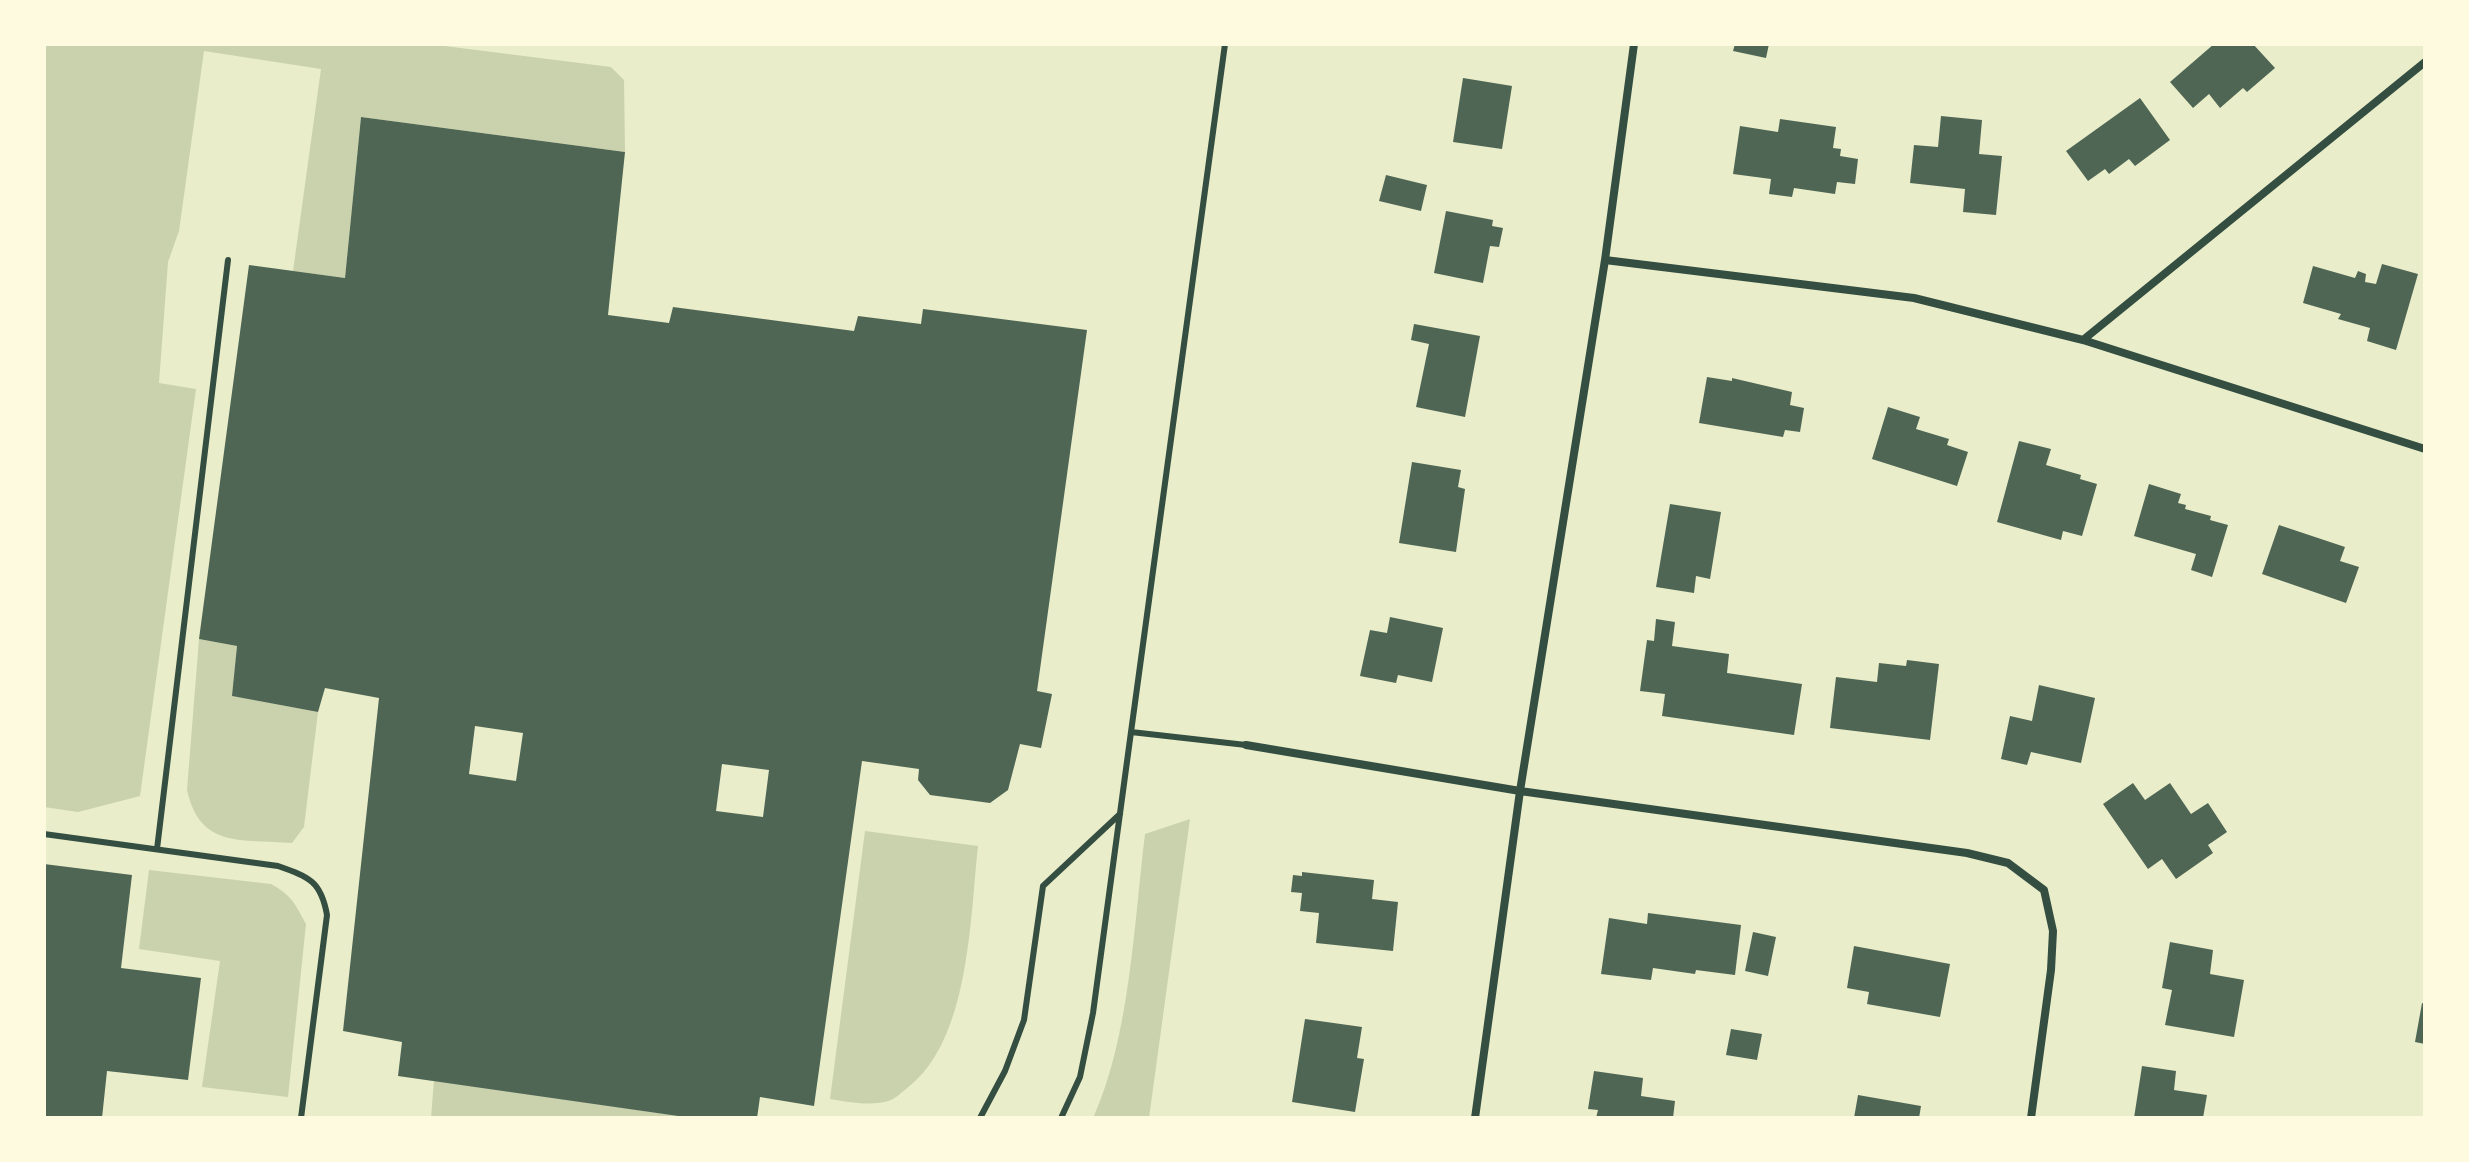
<!DOCTYPE html>
<html>
<head>
<meta charset="utf-8">
<style>
	body { margin:0 }
	#map { position:relative; width:2469px; height:1162px; overflow:hidden; background:#e9edc9; font-family:"Public Sans",sans-serif }
	canvas { display:block }
	.frame { position:absolute; inset:0; border:46px solid #fefae0; pointer-events:none }
</style>
</head>
<body>
<div id="map">
<canvas width="2469" height="1162"></canvas>
<div class="frame"></div>
</div>
<script>
const ctx = document.querySelector('canvas').getContext('2d');
ctx.lineJoin = 'round';
function fill(path, color) {
  ctx.fillStyle = color;
  ctx.fill(path, 'evenodd');
}
function strokePath(path, color, width, dash) {
  ctx.strokeStyle = color;
  ctx.lineWidth = width;
  ctx.lineCap = dash ? 'butt' : 'round';
  ctx.setLineDash(dash || []);
  ctx.stroke(path);
}
const green = new Path2D(`
	M 44,44 L 429,44 L 611,67 L 624,80 L 625,152 L 361,117 L 345,278 L 293,271 L 321,69 L 204,51 L 179,231 L 168,262 L 159,383 L 196,389 L 140,796 L 78,812 L 44,807 Z
	M 199,639 L 237,646 L 233,696 L 318,712 L 304,827 L 292,843 C 242,839 200,849 187,790 Z
	M 1190,819 L 1149,1118 L 1093,1118 C 1130,1037 1134,923 1145,834 Z
	M 865,831 L 978,846 C 970,918 970,1042 906,1089 C 902,1092 896,1098 891,1100 C 873,1107 848,1102 830,1099 Z
	M 149,870 L 271,884 C 291,895 295,903 306,924 L 288,1097 L 202,1087 L 220,961 L 139,949 Z
	M 434,1080 L 692,1118 L 431,1118 Z`);
const building = new Path2D(`
	M 1735,44 L 1769,44 L 1766,58 L 1733,51 Z
	M 2214,44 L 2253,44 L 2275,68 L 2247,92 L 2243,88 L 2220,108 L 2209,94 L 2193,108 L 2170,82 Z
	M 1463,78 L 1512,86 L 1502,149 L 1453,142 Z
	M 2140,98 L 2170,140 L 2135,166 L 2129,159 L 2109,174 L 2105,169 L 2088,181 L 2066,151 Z
	M 1941,116 L 1982,120 L 1979,154 L 2002,156 L 1996,215 L 1963,212 L 1965,189 L 1910,183 L 1914,145 L 1938,147 Z
	M 361,117 L 625,152 L 608,315 L 669,323 L 673,307 L 854,331 L 858,316 L 921,324 L 923,309 L 1087,330 L 1037,691 L 1052,694 L 1041,748 L 1020,744 L 1008,790 L 990,803 L 930,795 L 918,780 L 919,769 L 862,761 L 814,1106 L 760,1097 L 757,1118 L 692,1118 L 398,1076 L 402,1042 L 343,1031 L 379,698 L 325,688 L 318,712 L 232,696 L 237,646 L 199,639 L 249,265 L 345,278 ZM 475,726 L 523,733 L 516,781 L 469,774 ZM 722,764 L 769,770 L 763,817 L 716,811 Z
	M 1780,119 L 1836,127 L 1833,148 L 1841,149 L 1840,156 L 1858,159 L 1855,184 L 1837,182 L 1835,194 L 1794,188 L 1792,197 L 1769,194 L 1771,179 L 1733,174 L 1740,126 L 1778,132 Z
	M 1386,175 L 1427,185 L 1421,211 L 1379,201 Z
	M 1446,211 L 1493,220 L 1492,226 L 1503,228 L 1499,247 L 1490,246 L 1483,283 L 1434,273 Z
	M 2382,264 L 2418,274 L 2396,350 L 2367,341 L 2370,328 L 2338,319 L 2341,314 L 2303,303 L 2313,266 L 2355,278 L 2358,271 L 2366,274 L 2365,282 L 2376,284 Z
	M 1414,324 L 1480,336 L 1465,417 L 1416,407 L 1429,344 L 1411,340 Z
	M 1707,377 L 1732,381 L 1732,378 L 1792,392 L 1790,405 L 1804,408 L 1800,432 L 1785,430 L 1783,437 L 1699,423 Z
	M 1888,407 L 1920,417 L 1916,429 L 1949,439 L 1947,445 L 1968,452 L 1957,486 L 1872,459 Z
	M 2019,441 L 2051,449 L 2046,465 L 2081,475 L 2080,479 L 2097,484 L 2082,536 L 2063,531 L 2061,540 L 1997,522 Z
	M 1412,462 L 1461,470 L 1458,487 L 1465,489 L 1456,552 L 1399,543 Z
	M 2149,484 L 2181,494 L 2178,503 L 2186,505 L 2185,509 L 2211,516 L 2210,520 L 2228,525 L 2212,577 L 2191,570 L 2196,554 L 2134,536 Z
	M 1670,504 L 1721,512 L 1710,579 L 1696,576 L 1694,593 L 1656,587 Z
	M 2279,525 L 2345,547 L 2340,561 L 2359,567 L 2346,603 L 2262,574 Z
	M 1390,617 L 1443,628 L 1432,682 L 1398,675 L 1396,683 L 1360,676 L 1370,630 L 1387,633 Z
	M 1656,619 L 1675,622 L 1672,646 L 1729,654 L 1727,673 L 1802,684 L 1794,735 L 1662,716 L 1665,694 L 1640,691 L 1647,640 L 1654,641 Z
	M 1907,660 L 1939,664 L 1930,740 L 1830,728 L 1836,677 L 1877,682 L 1879,663 L 1906,666 Z
	M 2039,685 L 2095,698 L 2081,763 L 2031,752 L 2027,765 L 2001,759 L 2010,716 L 2032,721 Z
	M 2133,783 L 2145,800 L 2170,783 L 2191,814 L 2208,803 L 2227,832 L 2208,845 L 2213,853 L 2176,879 L 2162,859 L 2148,869 L 2103,804 Z
	M 44,864 L 132,875 L 121,968 L 201,978 L 188,1080 L 107,1071 L 102,1118 L 44,1118 Z
	M 1302,872 L 1374,880 L 1372,899 L 1398,902 L 1393,951 L 1316,943 L 1319,913 L 1300,911 L 1302,893 L 1291,892 L 1293,875 L 1302,876 Z
	M 1648,913 L 1741,925 L 1735,975 L 1696,970 L 1695,974 L 1653,968 L 1651,980 L 1601,974 L 1609,918 L 1647,924 Z
	M 1753,932 L 1776,937 L 1768,976 L 1745,971 Z
	M 2170,942 L 2213,950 L 2210,974 L 2244,980 L 2234,1037 L 2165,1025 L 2172,990 L 2162,988 Z
	M 1854,946 L 1950,964 L 1940,1017 L 1867,1004 L 1869,992 L 1847,988 Z
	M 2422,1003 L 2425,1004 L 2425,1044 L 2415,1042 Z
	M 1305,1019 L 1362,1027 L 1357,1058 L 1364,1059 L 1355,1112 L 1292,1102 Z
	M 1731,1029 L 1762,1034 L 1757,1060 L 1726,1055 Z
	M 2142,1066 L 2176,1071 L 2174,1090 L 2207,1095 L 2203,1118 L 2134,1118 Z
	M 1594,1071 L 1643,1078 L 1641,1096 L 1675,1101 L 1673,1118 L 1596,1118 L 1598,1110 L 1588,1109 Z
	M 1858,1095 L 1921,1106 L 1919,1118 L 1854,1118 Z`);
const service = new Path2D(`
	M 1131,732 L 1225,44
	M 44,834 L 278,866 C 309,877 321,881 327,915 L 301,1118
	M 157,849 L 228,260
	M 980,1118 L 1005,1071 L 1024,1020 L 1043,886 L 1120,814
	M 1061,1118 L 1080,1077 L 1093,1013 L 1131,732 L 1246,745`);
const minor = new Path2D(`
	M 1605,260 L 1914,298 L 2083,340 L 2425,449
	M 2083,340 L 2425,62
	M 1246,745 L 1520,791 L 1967,853 L 2008,863 L 2044,890 L 2053,931 L 2051,970 L 2031,1118
	M 1475,1118 L 1520,791 L 1605,260 L 1634,44`);
fill(green, '#cad2ad');
fill(building, '#4f6655');
strokePath(service, '#344e41', 6);
strokePath(minor, '#344e41', 8);
</script>
</body>
</html>
